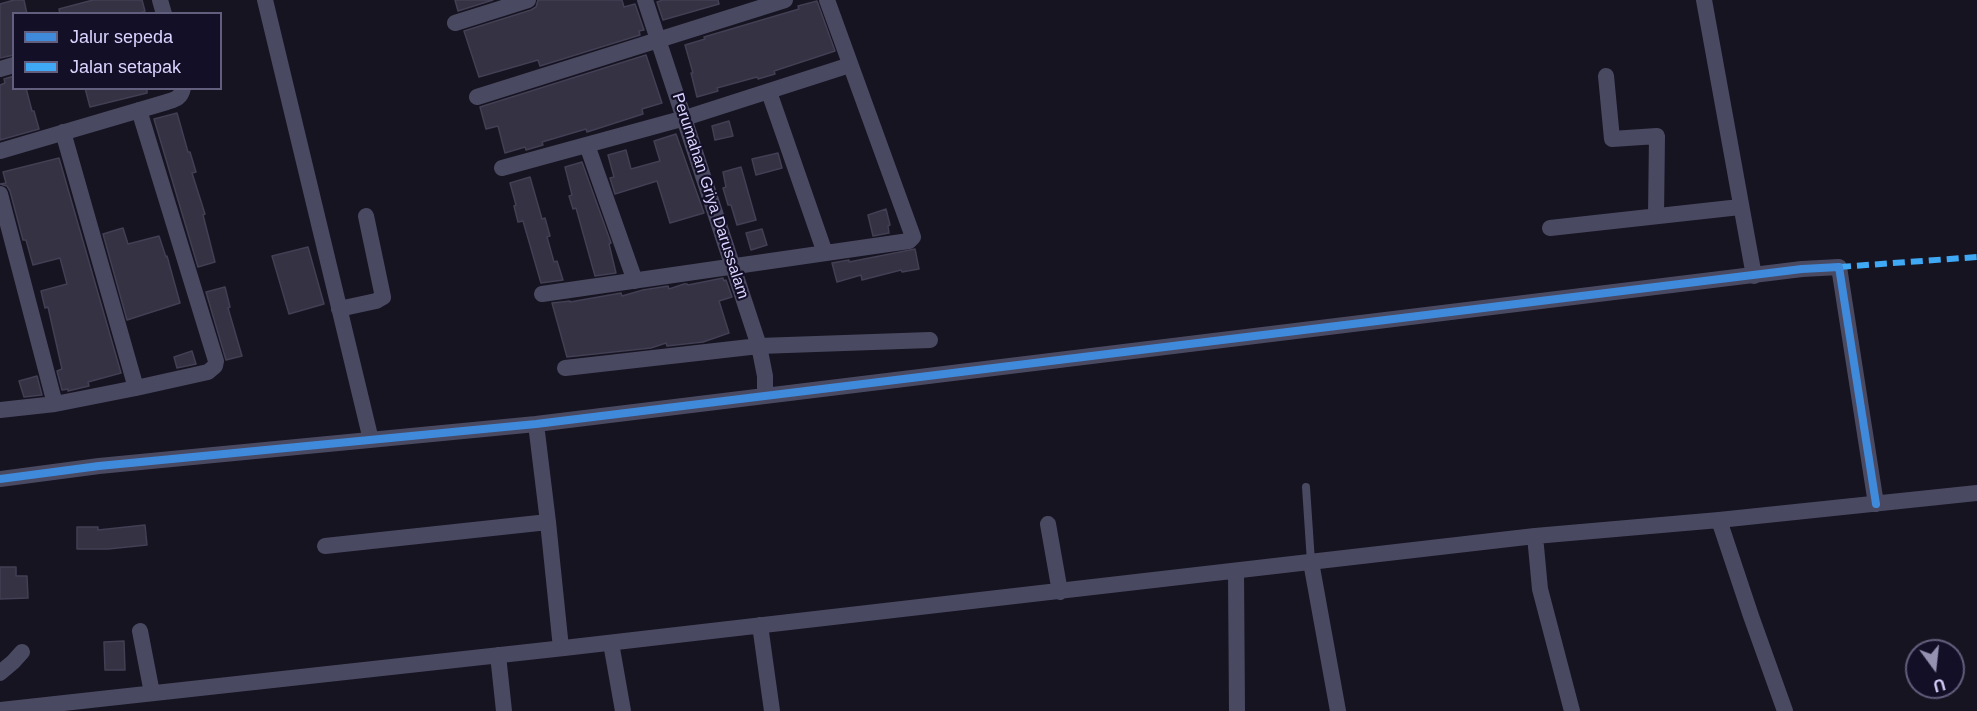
<!DOCTYPE html>
<html>
<head>
<meta charset="utf-8">
<style>
	body { margin:0 }
	#map { position:relative; width:1977px; height:711px; overflow:hidden; background:#161421; font-family:Arial,sans-serif }
	canvas { display:block }
	.legend { position:absolute; left:12px; top:12px; width:210px; height:78px; box-sizing:border-box; background:#130f26; border:2px solid #625e7d; margin:0; padding:8px 10px; list-style:none; font-size:18px; color:#d9d4ff }
	.legend li { display:flex; align-items:center; gap:12px; height:30px }
	.legend b { width:30px; border:2px solid #625e7d }
	.north { position:absolute; left:1905px; top:639px; width:60px; height:60px; box-sizing:border-box; background:#130f26; border:2px solid #625e7d; border-radius:50%; rotate:165deg; font-size:16px; font-weight:700; line-height:24px; text-align:center; color:#d9d4ff }
	.north::after { content:''; display:block; margin:auto; width:21px; height:27px; background:#9591b1; clip-path:polygon(50% 0,100% 100%,50% 72%,0 100%) }
</style>
</head>
<body>
<div id="map">
<canvas width="1977" height="711"></canvas>
<ul class="legend">
<li><b style="height:8px;background:#408adc"></b>Jalur sepeda</li>
<li><b style="height:8px;background:#3fa9f5"></b>Jalan setapak</li>
</ul>
<div class="north">U</div>
</div>
<script>
const ctx = document.querySelector('canvas').getContext('2d');
ctx.lineJoin = 'round';
function fill(path, color) {
  ctx.fillStyle = color;
  ctx.fill(path, 'evenodd');
}
function strokePath(path, color, width, dash) {
  ctx.strokeStyle = color;
  ctx.lineWidth = width;
  ctx.lineCap = dash ? 'butt' : 'round';
  ctx.setLineDash(dash || []);
  ctx.stroke(path);
}
function write(font, color, halo, rows, align = 'center') {
  ctx.font = font + ' Arial,sans-serif';
  ctx.lineWidth = 4.5;
  ctx.setLineDash([]);
  ctx.textBaseline = 'middle';
  ctx.strokeStyle = halo;
  ctx.fillStyle = color;
  for (const [text, x, y, turn = 0] of rows) {
    ctx.save();
    ctx.translate(x, y);
    ctx.rotate((+turn || 0) * Math.PI / 180);
    ctx.textAlign = isNaN(turn) ? turn : align;
    if (halo) ctx.strokeText(text, 0, 0);
    ctx.fillText(text, 0, 0);
    ctx.restore();
  }
}
const building = new Path2D(`
	M 14,0 L 24,0 L 27,14 L 14,14 L 14,55 L 0,58 L 0,4 Z
	M 93,0 L 142,0 L 145,11 L 138,14 L 60,14 L 59,9 Z
	M 455,0 L 493,0 L 458,11 Z
	M 538,0 L 622,0 L 624,7 L 635,4 L 644,30 L 639,31 L 640,35 L 540,66 L 538,60 L 479,77 L 464,31 L 531,10 L 536,7 Z
	M 663,0 L 718,0 L 719,4 L 663,20 L 657,2 Z
	M 817,1 L 835,51 L 774,71 L 775,74 L 758,79 L 757,77 L 717,88 L 718,91 L 697,97 L 691,73 L 693,73 L 685,45 L 705,39 L 704,37 L 799,9 L 798,6 Z
	M 646,55 L 662,103 L 642,109 L 643,114 L 587,132 L 586,129 L 542,142 L 543,145 L 526,150 L 525,147 L 505,153 L 498,126 L 486,129 L 480,107 Z
	M 14,76 L 14,88 L 26,88 L 32,111 L 34,111 L 39,129 L 0,140 L 0,85 L 5,83 L 4,79 Z
	M 85,88 L 147,88 L 147,93 L 90,107 Z
	M 177,113 L 188,152 L 190,152 L 196,172 L 192,173 L 205,214 L 203,215 L 215,262 L 198,267 L 154,119 Z
	M 729,121 L 733,136 L 715,140 L 712,126 Z
	M 676,134 L 704,213 L 670,223 L 657,181 L 615,194 L 610,178 L 614,177 L 608,155 L 626,150 L 631,169 L 660,161 L 654,141 Z
	M 778,153 L 782,168 L 756,175 L 752,159 Z
	M 59,158 L 121,373 L 88,382 L 89,386 L 68,391 L 68,389 L 62,390 L 57,371 L 62,369 L 48,307 L 45,308 L 41,291 L 67,284 L 60,258 L 33,265 L 26,240 L 23,240 L 10,191 L 7,186 L 0,184 L 6,183 L 3,172 Z
	M 582,162 L 611,243 L 609,244 L 616,273 L 595,276 L 576,208 L 573,209 L 569,196 L 572,195 L 565,167 Z
	M 741,167 L 756,220 L 737,225 L 731,205 L 728,205 L 723,188 L 726,187 L 723,172 Z
	M 530,177 L 542,219 L 545,218 L 550,236 L 547,237 L 554,262 L 557,261 L 563,280 L 541,283 L 523,221 L 518,222 L 514,206 L 516,205 L 510,183 Z
	M 886,209 L 890,225 L 888,226 L 889,233 L 873,236 L 868,215 Z
	M 123,228 L 128,244 L 159,236 L 166,257 L 167,256 L 180,303 L 127,320 L 103,234 Z
	M 762,229 L 767,245 L 751,250 L 746,233 Z
	M 308,247 L 324,304 L 289,314 L 272,256 Z
	M 915,249 L 919,269 L 902,272 L 901,270 L 862,280 L 861,275 L 837,282 L 832,263 L 849,260 L 849,262 Z
	M 723,278 L 724,281 L 726,280 L 732,297 L 719,301 L 729,333 L 703,342 L 667,346 L 666,343 L 651,348 L 567,357 L 552,303 L 570,301 L 570,302 L 621,293 L 622,296 L 643,290 L 668,286 L 669,289 L 684,284 L 687,284 L 688,285 Z
	M 225,287 L 230,307 L 228,308 L 242,356 L 226,360 L 206,292 Z
	M 192,351 L 196,364 L 177,368 L 174,357 Z
	M 37,376 L 42,395 L 24,397 L 19,381 Z
	M 145,525 L 147,545 L 108,549 L 77,549 L 77,527 L 98,527 L 98,530 Z
	M 0,567 L 16,567 L 16,576 L 27,576 L 28,598 L 0,599 Z
	M 124,641 L 125,670 L 105,670 L 104,642 Z`);
const service = new Path2D(`
	M 1306,487 L 1311,562`);
const minor = new Path2D(`
	M 160,0 L 164,14
	M 265,0 L 371,440
	M 645,0 L 759,346 L 765,376 L 765,395
	M 1704,0 L 1754,276
	M 455,23 L 528,0
	M 0,69 L 14,65
	M 1606,76 L 1612,139 L 1657,136 L 1656,216
	M 769,92 L 825,253
	M 477,97 L 785,0
	M 587,145 L 635,281
	M 0,151 L 167,102 C 176,99 181,98 183,88
	M 502,168 L 685,118 L 850,65
	M 0,194 L 55,404 L 136,388 L 63,132
	M 1550,228 L 1740,207
	M 542,294 L 909,241 L 913,237 L 912,234 L 827,0
	M 339,309 L 376,301 L 383,297 L 366,216
	M 565,368 L 759,346 L 930,340
	M 136,388 L 208,372 L 215,366 L 216,361 L 139,110
	M 0,410 L 55,404
	M 536,424 L 548,522 L 561,648
	M 0,479 L 99,466 L 536,424 L 1802,269 L 1839,267 L 1876,504
	M 1719,520 L 1751,616 L 1785,711
	M 1048,524 L 1060,592
	M 1535,536 L 1540,589 L 1572,711
	M 325,546 L 548,522
	M 1311,562 L 1338,711
	M 1236,571 L 1237,711
	M 760,625 L 772,711
	M 140,631 L 152,693
	M 611,643 L 623,711
	M 498,655 L 504,711
	M 0,673 L 13,662 L 22,652
	M 0,710 L 564,648 L 1535,536 L 1719,520 L 1977,493`);
const quiet = new Path2D(`
	M 1839,267 L 1977,257`);
const cycleway = new Path2D(`
	M 0,479 L 99,466 L 536,424 L 1802,269 L 1839,267 L 1876,504`);
const streetNames = [
	["Perumahan Griya Darussalam",710,196,72]
];
fill(building, '#343243');
strokePath(building, '#433f54', 1.5);
strokePath(service, '#4a4962', 8);
strokePath(minor, '#4a4962', 16);
strokePath(quiet, '#3fa9f5', 6, [12, 6]);
strokePath(cycleway, '#408adc', 8);
write('16px', '#d9d4ff', '#130f26', streetNames);
</script>
</body>
</html>
